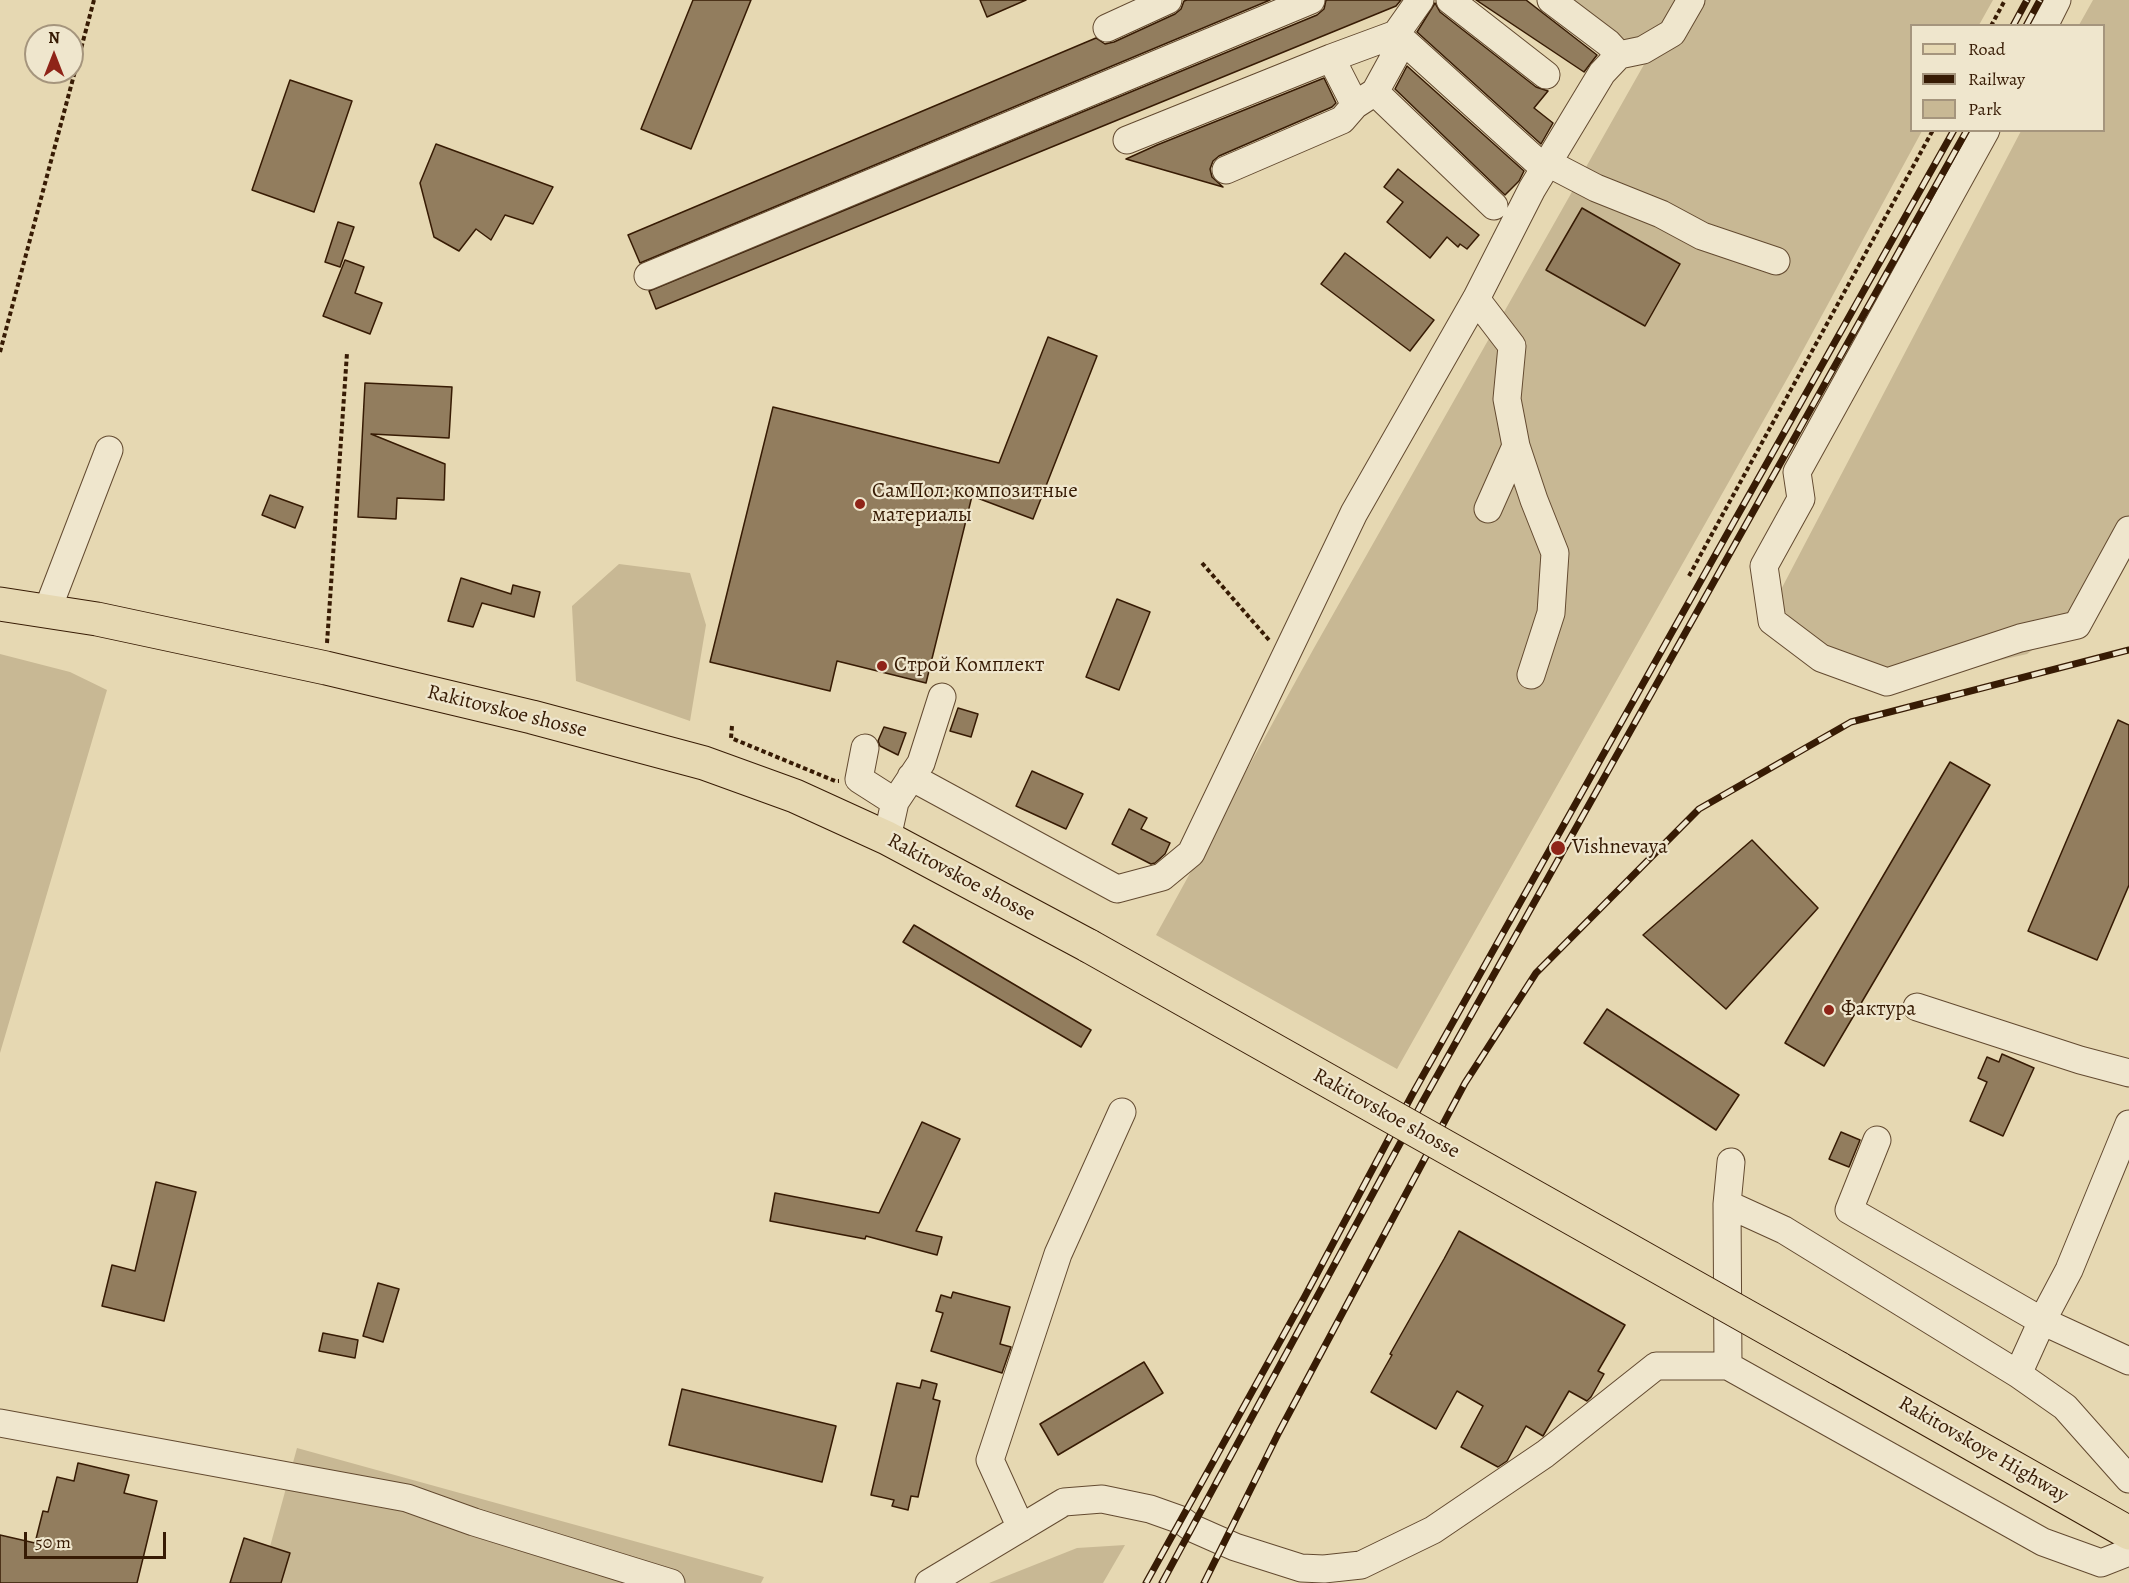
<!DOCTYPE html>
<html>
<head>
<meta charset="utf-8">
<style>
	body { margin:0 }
	#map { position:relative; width:2129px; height:1583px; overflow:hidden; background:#e6d8b2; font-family:Alegreya,serif }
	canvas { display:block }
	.legend { position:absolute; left:1910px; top:24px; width:195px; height:108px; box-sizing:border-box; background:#efe6cd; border:2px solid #a5957d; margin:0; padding:8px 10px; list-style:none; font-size:18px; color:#371b04 }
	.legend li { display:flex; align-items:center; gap:12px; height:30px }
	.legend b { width:30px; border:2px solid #a5957d }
	.north { position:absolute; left:24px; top:24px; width:60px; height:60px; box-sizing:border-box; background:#efe6cd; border:2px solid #a5957d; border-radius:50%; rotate:0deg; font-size:16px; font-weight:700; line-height:24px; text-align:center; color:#371b04 }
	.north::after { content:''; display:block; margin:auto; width:21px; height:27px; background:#8f2418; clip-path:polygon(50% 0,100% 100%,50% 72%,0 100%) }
	.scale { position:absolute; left:24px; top:1532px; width:142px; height:27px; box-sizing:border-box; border:3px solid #371b04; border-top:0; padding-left:8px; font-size:18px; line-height:21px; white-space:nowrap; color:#371b04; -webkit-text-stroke:4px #efe6cd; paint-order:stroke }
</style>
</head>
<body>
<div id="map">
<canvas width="2129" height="1583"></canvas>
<ul class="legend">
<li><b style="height:8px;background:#e6d8b2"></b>Road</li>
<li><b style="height:8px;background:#371b04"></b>Railway</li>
<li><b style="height:16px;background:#c8b894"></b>Park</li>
</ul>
<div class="north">N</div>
<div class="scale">50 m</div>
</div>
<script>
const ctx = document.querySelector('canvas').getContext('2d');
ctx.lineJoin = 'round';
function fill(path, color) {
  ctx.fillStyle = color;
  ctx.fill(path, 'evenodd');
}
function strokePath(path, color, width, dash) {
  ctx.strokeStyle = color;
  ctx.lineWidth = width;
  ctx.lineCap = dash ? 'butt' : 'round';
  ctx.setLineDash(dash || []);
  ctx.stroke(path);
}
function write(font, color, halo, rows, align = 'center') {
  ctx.font = font + ' Alegreya,serif';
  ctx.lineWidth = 4.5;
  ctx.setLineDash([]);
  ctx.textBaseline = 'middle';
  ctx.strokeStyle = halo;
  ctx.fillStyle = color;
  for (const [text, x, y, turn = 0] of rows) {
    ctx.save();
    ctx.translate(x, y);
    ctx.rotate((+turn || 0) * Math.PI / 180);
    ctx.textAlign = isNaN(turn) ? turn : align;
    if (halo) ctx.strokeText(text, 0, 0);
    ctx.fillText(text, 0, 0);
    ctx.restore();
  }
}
const green = new Path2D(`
	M 1571,0 L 1993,0 L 1979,25 L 1912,26 L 1912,130 L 1922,131 L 1796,363 L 1397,1069 L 1156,935 L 1314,648 L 1646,61 Z
	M 2093,0 L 2129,0 L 2129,517 L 2063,627 L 2027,654 L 1909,681 L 1824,655 L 1775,601 L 2021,131 L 2104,130 L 2104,26 L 2079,25 Z
	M 619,564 L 690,573 L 706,625 L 690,721 L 576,681 L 572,606 Z
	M 0,654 L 70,672 L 107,690 L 0,1053 Z
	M 297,1448 L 764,1577 L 761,1583 L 260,1583 Z
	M 1125,1545 L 1103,1583 L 989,1583 L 1077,1548 Z`);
const building = new Path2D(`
	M 693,0 L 751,0 L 691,149 L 641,129 Z
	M 980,0 L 1026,0 L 987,17 Z
	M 1187,0 L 1270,0 L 640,263 L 628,235 L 1096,38 L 1105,44 L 1114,42 L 1175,14 L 1181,9 L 1184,1 Z
	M 1326,0 L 1401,0 L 1396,6 L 656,309 L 649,291 L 1317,15 L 1324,9 Z
	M 1476,0 L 1526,0 L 1597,55 L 1584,72 Z
	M 1435,3 L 1440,12 L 1536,87 L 1548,91 L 1534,108 L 1553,123 L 1541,144 L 1417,32 Z
	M 1407,66 L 1524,171 L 1519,181 L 1505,195 L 1395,89 Z
	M 1324,78 L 1336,103 L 1332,107 L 1219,156 L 1213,161 L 1210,169 L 1212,177 L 1223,187 L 1126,159 L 1157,145 Z
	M 290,80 L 352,101 L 314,212 L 252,190 Z
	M 436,144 L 553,187 L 533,224 L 505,215 L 491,240 L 476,229 L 459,251 L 434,237 L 420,183 Z
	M 1398,169 L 1479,235 L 1467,249 L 1460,244 L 1458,247 L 1447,237 L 1430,258 L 1387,222 L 1403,202 L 1384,187 Z
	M 1582,208 L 1680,264 L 1645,326 L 1546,270 Z
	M 338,222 L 354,227 L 340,267 L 325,262 Z
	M 1345,253 L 1434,320 L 1410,351 L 1321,284 Z
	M 345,260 L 364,267 L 355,293 L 382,303 L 370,334 L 323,316 Z
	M 1048,337 L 1097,356 L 1033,519 L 972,496 L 926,683 L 837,661 L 830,691 L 710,662 L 773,407 L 999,463 Z
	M 365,383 L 452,387 L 449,438 L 371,434 L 445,464 L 444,500 L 397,498 L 396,519 L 358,517 Z
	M 270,495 L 303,507 L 295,528 L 262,515 Z
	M 461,578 L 511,594 L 513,585 L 540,592 L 534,617 L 482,603 L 473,627 L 448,621 Z
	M 1117,599 L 1150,612 L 1119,690 L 1086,677 Z
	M 958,708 L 978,714 L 971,737 L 950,731 Z
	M 2118,720 L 2129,725 L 2129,885 L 2097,960 L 2028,931 Z
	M 884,727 L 906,733 L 898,755 L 880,746 L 878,741 Z
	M 1950,762 L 1990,785 L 1824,1066 L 1785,1043 Z
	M 1032,771 L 1083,794 L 1066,829 L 1016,806 Z
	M 1129,809 L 1147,818 L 1141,829 L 1170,843 L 1165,854 L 1155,863 L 1151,864 L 1112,844 Z
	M 1752,840 L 1818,908 L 1726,1009 L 1643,935 Z
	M 914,925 L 1091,1030 L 1081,1047 L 903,942 Z
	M 1607,1009 L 1739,1095 L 1716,1130 L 1584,1043 Z
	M 2002,1054 L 2034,1068 L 2003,1136 L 1970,1121 L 1987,1082 L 1978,1078 L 1987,1057 L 1999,1062 Z
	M 922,1122 L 960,1139 L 916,1231 L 942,1237 L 937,1255 L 866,1236 L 865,1239 L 770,1221 L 775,1193 L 879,1213 Z
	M 1841,1132 L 1860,1140 L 1849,1167 L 1829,1159 Z
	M 156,1182 L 196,1192 L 164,1321 L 102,1306 L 112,1265 L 135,1271 Z
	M 1459,1231 L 1625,1325 L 1598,1371 L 1604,1374 L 1591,1397 L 1587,1401 L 1569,1391 L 1543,1436 L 1526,1426 L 1507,1461 L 1498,1467 L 1461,1447 L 1483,1406 L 1457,1391 L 1436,1429 L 1371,1392 L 1392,1355 L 1390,1354 L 1444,1259 Z
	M 378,1283 L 399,1289 L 383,1342 L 363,1336 Z
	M 953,1292 L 1010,1307 L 1000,1344 L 1011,1347 L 1002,1373 L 931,1351 L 943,1313 L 936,1311 L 941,1295 L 951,1298 Z
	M 323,1333 L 358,1340 L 355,1358 L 319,1351 Z
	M 1144,1362 L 1163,1393 L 1058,1455 L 1040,1424 Z
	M 922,1380 L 937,1384 L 933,1399 L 940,1401 L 918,1497 L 911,1496 L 908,1510 L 892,1506 L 894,1500 L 871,1495 L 897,1383 L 920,1388 Z
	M 682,1389 L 836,1426 L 822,1482 L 669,1445 Z
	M 78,1463 L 129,1475 L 124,1493 L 157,1501 L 137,1583 L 0,1583 L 0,1535 L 35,1543 L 43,1511 L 48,1512 L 57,1477 L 74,1481 Z
	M 244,1538 L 290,1553 L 281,1583 L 230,1583 Z`);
const path = new Path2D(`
	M 1991,26 L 2005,0
	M 0,352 L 94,0
	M 1202,563 L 1269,640
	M 1689,576 L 1933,130
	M 327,643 L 347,353
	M 732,726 L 731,738 L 835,781 L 839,781`);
const minor = new Path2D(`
	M 1420,0 L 1396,34 L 1544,168
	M 1450,0 L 1546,75
	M 2044,26 L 2057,0
	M 1107,28 L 1168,0
	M 1396,34 L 1331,58 L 1355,105 L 1375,92 L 1403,41
	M 1619,55 L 1643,50 L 1672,33 L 1691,0
	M 1375,92 L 1494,206
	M 1986,130 L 1797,472 L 1801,499 L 1764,566 L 1772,621 L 1821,658 L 1887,682 L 2020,638 L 2077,625 L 2129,530
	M 1127,140 L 1331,58
	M 1548,163 L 1596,188 L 1661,214 L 1702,236 L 1776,261
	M 1226,170 L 1342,120 L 1355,105
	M 648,276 L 1311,0
	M 1476,299 L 1512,346 L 1507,399 L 1516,446 L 1488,509
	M 1516,446 L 1534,500 L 1555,553 L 1551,613 L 1531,675
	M 47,611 L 109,450
	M 865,748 L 859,779 L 895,802
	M 911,777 L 1117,889 L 1162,877 L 1191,853 L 1354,513 L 1476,299 L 1532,189 L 1602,73 L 1619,55 L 1608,43 L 1551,0
	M 887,838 L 895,802 L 921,763 L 942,697
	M 1917,1007 L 2080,1060 L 2129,1073
	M 1877,1140 L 1849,1210 L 2042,1321 L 2069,1270 L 2129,1124
	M 1727,1204 L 1784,1230 L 2018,1374 L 2065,1407 L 2129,1479
	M 1728,1366 L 1727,1204 L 1731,1162
	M 2018,1374 L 2042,1321 L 2129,1361
	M 0,1423 L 407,1498 L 474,1522 L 671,1583
	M 1021,1528 L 990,1460 L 1058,1254 L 1122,1112
	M 929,1583 L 1064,1502 L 1102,1499 L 1150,1509 L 1181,1520 L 1192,1528 L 1235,1547 L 1301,1568 L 1324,1569 L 1361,1565 L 1433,1530 L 1545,1454 L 1656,1366 L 1728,1366 L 2043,1542 L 2101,1563 L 2129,1552`);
const major = new Path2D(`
	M 0,604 L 97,619 L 326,668 L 532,717 L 704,763 L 795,796 L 887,838 L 1089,946
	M 1838,1368 L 2129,1533`);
const rail = new Path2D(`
	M 2013,26 L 2027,0
	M 2026,26 L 2040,0
	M 1146,1583 L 1304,1298 L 1412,1095 L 1954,130
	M 1162,1583 L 1423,1101 L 1967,130
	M 1204,1583 L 1279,1432 L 1465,1083 L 1536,973 L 1699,809 L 1851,722 L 2129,650`);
const majorBridge = new Path2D(`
	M 1089,946 L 1838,1368`);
const markers = [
	[860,504,6,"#8f2418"],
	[882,666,6,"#8f2418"],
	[1558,848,8,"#8f2418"],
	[1829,1010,6,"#8f2418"]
];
const poiNames = [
	["СамПол: композитные",872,492],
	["материалы",872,516],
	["Строй Комплект",894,666],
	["Vishnevaya",1572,848],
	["Фактура",1841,1010]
];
const streetNames = [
	["Rakitovskoe shosse",507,712,14],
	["Rakitovskoe shosse",961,878,28],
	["Rakitovskoe shosse",1386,1114,29],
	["Rakitovskoye Highway",1983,1450,30]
];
fill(green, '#c8b894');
fill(building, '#927d5e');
strokePath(building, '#371b04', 1.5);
strokePath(minor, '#634a30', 29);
strokePath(major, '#371b04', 35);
strokePath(path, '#371b04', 4, [4.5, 3]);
strokePath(minor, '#efe6cd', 27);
strokePath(major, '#e6d8b2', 33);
strokePath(rail, '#371b04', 7);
strokePath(rail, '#efe6cd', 4.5, [14]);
strokePath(majorBridge, '#371b04', 35, []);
strokePath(majorBridge, '#e6d8b2', 33);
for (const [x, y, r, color] of markers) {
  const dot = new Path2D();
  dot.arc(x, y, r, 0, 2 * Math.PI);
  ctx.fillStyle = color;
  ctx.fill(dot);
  strokePath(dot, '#efe6cd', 2);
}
write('21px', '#371b04', '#efe6cd', poiNames, 'left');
write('21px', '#371b04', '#efe6cd', streetNames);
</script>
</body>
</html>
